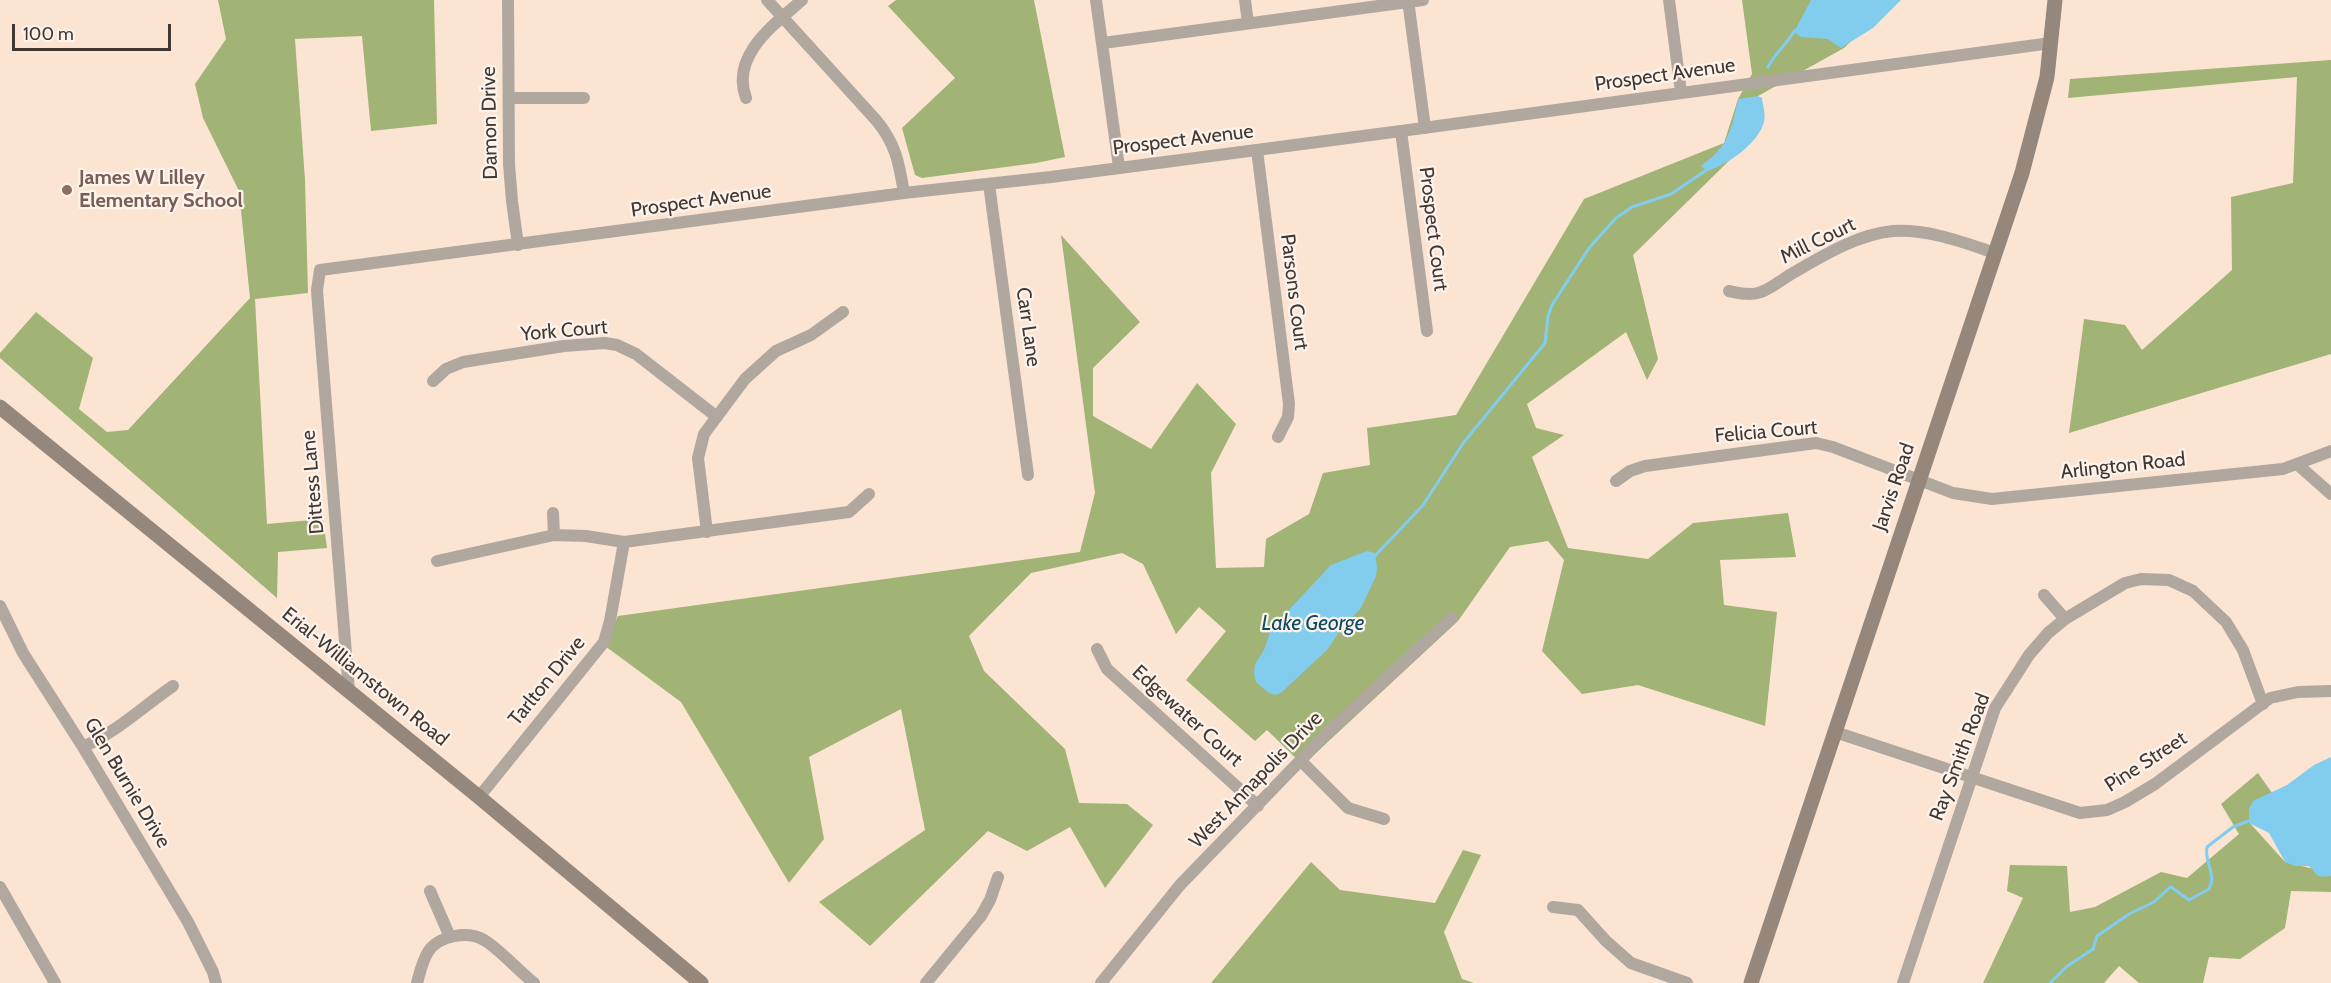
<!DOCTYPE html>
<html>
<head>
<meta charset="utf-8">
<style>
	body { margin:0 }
	#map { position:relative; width:2331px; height:983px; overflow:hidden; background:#fce4d3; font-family:Cabin,sans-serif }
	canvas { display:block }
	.scale { position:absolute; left:12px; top:24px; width:159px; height:27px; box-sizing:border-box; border:3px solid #413831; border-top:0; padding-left:8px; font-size:18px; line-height:21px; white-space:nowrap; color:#413831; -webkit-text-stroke:4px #fef4ed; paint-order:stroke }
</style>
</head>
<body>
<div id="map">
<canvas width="2331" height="983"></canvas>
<div class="scale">100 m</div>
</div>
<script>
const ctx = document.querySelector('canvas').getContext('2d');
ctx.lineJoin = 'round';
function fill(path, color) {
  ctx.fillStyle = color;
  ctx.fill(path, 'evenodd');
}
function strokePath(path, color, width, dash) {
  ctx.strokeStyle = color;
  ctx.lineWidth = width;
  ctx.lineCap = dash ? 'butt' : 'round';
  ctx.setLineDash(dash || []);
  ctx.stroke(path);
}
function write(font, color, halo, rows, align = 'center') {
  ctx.font = font + ' Cabin,sans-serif';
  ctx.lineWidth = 4.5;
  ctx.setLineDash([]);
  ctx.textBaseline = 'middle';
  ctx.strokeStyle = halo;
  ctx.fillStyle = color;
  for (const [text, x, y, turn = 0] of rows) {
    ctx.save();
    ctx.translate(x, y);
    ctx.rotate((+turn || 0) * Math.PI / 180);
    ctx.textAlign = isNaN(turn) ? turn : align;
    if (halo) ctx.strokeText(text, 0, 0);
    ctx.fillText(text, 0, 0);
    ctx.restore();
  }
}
const forest = new Path2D(`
	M 218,0 L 434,0 L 437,124 L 371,131 L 362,36 L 295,39 L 305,180 L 308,293 L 255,299 L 267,524 L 323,519 L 327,548 L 278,552 L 277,598 L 0,358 L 0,353 L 36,312 L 93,358 L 79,409 L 107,432 L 128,430 L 250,298 L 239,191 L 203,118 L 195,84 L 226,39 Z
	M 896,0 L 1034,0 L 1065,157 L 1036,163 L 922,178 L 915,175 L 902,128 L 955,78 L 888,6 Z
	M 1742,0 L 1894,0 L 1844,48 L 1758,96 L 1742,148 L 1633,255 L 1658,359 L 1647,380 L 1626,332 L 1527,404 L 1536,428 L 1564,435 L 1532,457 L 1568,548 L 1648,559 L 1693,523 L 1788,513 L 1796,557 L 1720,560 L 1724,605 L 1777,612 L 1765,726 L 1638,685 L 1582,694 L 1542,651 L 1564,560 L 1548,541 L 1510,547 L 1458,621 L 1303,765 L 1267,730 L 1255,741 L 1186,680 L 1226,631 L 1199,607 L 1176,634 L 1143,564 L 1122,553 L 1031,573 L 969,636 L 984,671 L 1065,749 L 1079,803 L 1127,804 L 1153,825 L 1105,888 L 1070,827 L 1027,851 L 988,831 L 870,946 L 819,902 L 925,830 L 901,709 L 809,757 L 824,839 L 789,883 L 681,702 L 605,646 L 618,616 L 1080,552 L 1095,493 L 1061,235 L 1140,322 L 1093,368 L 1093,416 L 1151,449 L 1197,383 L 1236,424 L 1211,473 L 1216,568 L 1264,567 L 1266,539 L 1309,514 L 1323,473 L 1370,465 L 1367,428 L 1456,415 L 1584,199 L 1724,143 L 1738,99 L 1752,74 Z
	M 2331,60 L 2331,354 L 2069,433 L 2084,319 L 2125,325 L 2142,350 L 2232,270 L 2231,197 L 2293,183 L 2297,77 L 2068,98 L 2070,79 Z
	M 2258,773 L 2272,793 L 2248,821 L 2285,862 L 2331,873 L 2331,892 L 2291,891 L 2285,928 L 2240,959 L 2209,957 L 2203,983 L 2139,983 L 2119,966 L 2104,983 L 1983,983 L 2023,898 L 2007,891 L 2010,865 L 2067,866 L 2070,912 L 2095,907 L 2161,872 L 2187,878 L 2239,834 L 2221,804 Z
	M 1463,850 L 1481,855 L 1444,932 L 1462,979 L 1474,983 L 1211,983 L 1311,862 L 1340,890 L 1435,903 Z`);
const water = new Path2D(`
	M 1811,0 L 1901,0 L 1873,28 L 1841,48 L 1828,39 L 1801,37 L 1794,32 Z
	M 1758,96 L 1762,98 C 1763,106 1766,115 1764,122 C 1758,144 1728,164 1708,171 L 1701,166 C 1706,161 1712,158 1716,153 C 1731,138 1734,118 1738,99 Z
	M 1367,551 L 1375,553 L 1377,567 L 1376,576 L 1361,608 L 1342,628 L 1327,650 L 1282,692 L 1276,695 L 1269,693 L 1256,682 L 1254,674 L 1255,664 L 1264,650 L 1271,629 L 1331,565 Z
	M 2331,757 L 2331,876 C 2313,878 2319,875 2309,866 L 2295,866 L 2285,862 L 2269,833 L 2249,823 L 2249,809 L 2253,801 L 2287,785 L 2314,765 Z`);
const stream = new Path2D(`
	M 1768,67 C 1775,53 1787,44 1795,30
	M 1374,557 L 1423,505 L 1464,442 L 1545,343 L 1548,316 L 1552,305 L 1589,248 L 1616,218 L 1632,207 L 1671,194 L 1708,169
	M 2050,983 L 2066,967 L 2093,949 L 2097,936 L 2129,914 L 2154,902 L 2169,888 L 2171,887 L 2189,900 L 2209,889 C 2217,875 2204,862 2207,847 L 2233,827 L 2251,820`);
const street = new Path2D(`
	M 508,0 L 509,164 L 512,201 L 518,245
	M 767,0 L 876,120 C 896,144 899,163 904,193
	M 1096,0 L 1119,167
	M 1245,0 L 1248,23
	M 1408,0 L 1425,128
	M 1669,0 L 1681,92
	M 1103,43 L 1423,0
	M 509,98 L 584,98
	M 746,98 C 730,55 775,24 802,0
	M 1401,131 L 1427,331
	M 1257,150 L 1289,404 L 1288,417 L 1278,437
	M 989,184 L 1028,475
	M 1729,291 C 1739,293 1751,296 1761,292 C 1770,289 1780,281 1788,276 C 1819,258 1857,234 1893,231 C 1929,229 1962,242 1995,253
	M 433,381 L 446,369 L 463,362 L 564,346 L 605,343 L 617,345 L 636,354 L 717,417
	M 2297,464 L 2331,494
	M 1616,481 L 1630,471 L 1645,466 L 1816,443 L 1833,447 L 1953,493 L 1992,499 L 2283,469 L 2331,451
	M 553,513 L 554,535
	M 707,532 L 698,458 L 704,434 L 745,379 L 776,351 L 811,335 L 843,312
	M 437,561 L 554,535 L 586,536 L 624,542 L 849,512 L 869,494
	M 2044,595 L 2065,619
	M 0,606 L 23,653 L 83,747 L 188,922 L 213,972 L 216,983
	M 1097,649 L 1107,669 L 1258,806
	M 349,691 L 318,304 L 317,290 L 320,270 L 904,193 L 1051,177 L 1401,131 L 2051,43
	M 1835,732 L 2080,813 L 2107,810 L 2125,802 L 2155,784 L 2270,698 L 2298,692 L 2331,691
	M 83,747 C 118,731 141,708 173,686
	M 1301,761 L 1348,808 L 1384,819
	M 479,797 L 604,642 L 610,621 L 624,542
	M 0,887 L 55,983
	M 430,891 L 450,937
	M 1553,907 L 1578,910 L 1606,941 L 1631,963 L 1687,983
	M 417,983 C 420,972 422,962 428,952 C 438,936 467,930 484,940 C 497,947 520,972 534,983
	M 926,983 L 981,916 L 990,900 L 998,877
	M 1101,983 L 1180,885 L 1325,735 L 1452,618
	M 1903,983 L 1995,708 L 2029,655 L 2048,633 L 2065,619 L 2125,583 L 2141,579 L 2169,580 L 2193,591 L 2226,622 L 2243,650 L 2263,704`);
const secondary = new Path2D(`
	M 0,407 L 479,797 L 701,983
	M 1751,983 L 2022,173 L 2047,77 L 2055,0`);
const markers = [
	[67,190,6,"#8d6e63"]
];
const streetNames = [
	["Prospect Avenue",1665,75,-8],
	["Damon Drive",490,123,-91],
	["Prospect Avenue",1183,140,-7],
	["Prospect Avenue",701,201,-8],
	["Prospect Court",1433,229,83],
	["Mill Court",1818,241,-26],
	["Parsons Court",1294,292,83],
	["Carr Lane",1028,327,82],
	["York Court",564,331,-5],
	["Felicia Court",1766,432,-5],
	["Arlington Road",2123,466,-6],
	["Dittess Lane",313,482,-95],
	["Jarvis Road",1894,487,-71],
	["Erial-Williamstown Road",365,677,39],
	["Tarlton Drive",547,681,-51],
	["Edgewater Court",1187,716,42],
	["Ray Smith Road",1960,757,-69],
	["Pine Street",2146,762,-33],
	["West Annapolis Drive",1256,780,-46],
	["Glen Burnie Drive",127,783,59]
];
const educationNames = [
	["James W Lilley",79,178],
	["Elementary School",79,201]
];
const waterNames = [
	["Lake George",1313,624]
];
fill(forest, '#a1b375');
fill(water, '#82cdee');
strokePath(stream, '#82cdee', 3);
strokePath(street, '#b0a79f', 12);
strokePath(secondary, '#95877c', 15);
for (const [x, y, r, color] of markers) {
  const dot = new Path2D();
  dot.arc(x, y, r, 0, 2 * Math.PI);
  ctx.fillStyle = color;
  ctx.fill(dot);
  strokePath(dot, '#fef4ed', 2);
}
write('20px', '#413831', '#fef4ed', streetNames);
write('bold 20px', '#785e54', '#fef4ed', educationNames, 'left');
write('italic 21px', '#0c4c63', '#fef4ed', waterNames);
</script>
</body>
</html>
